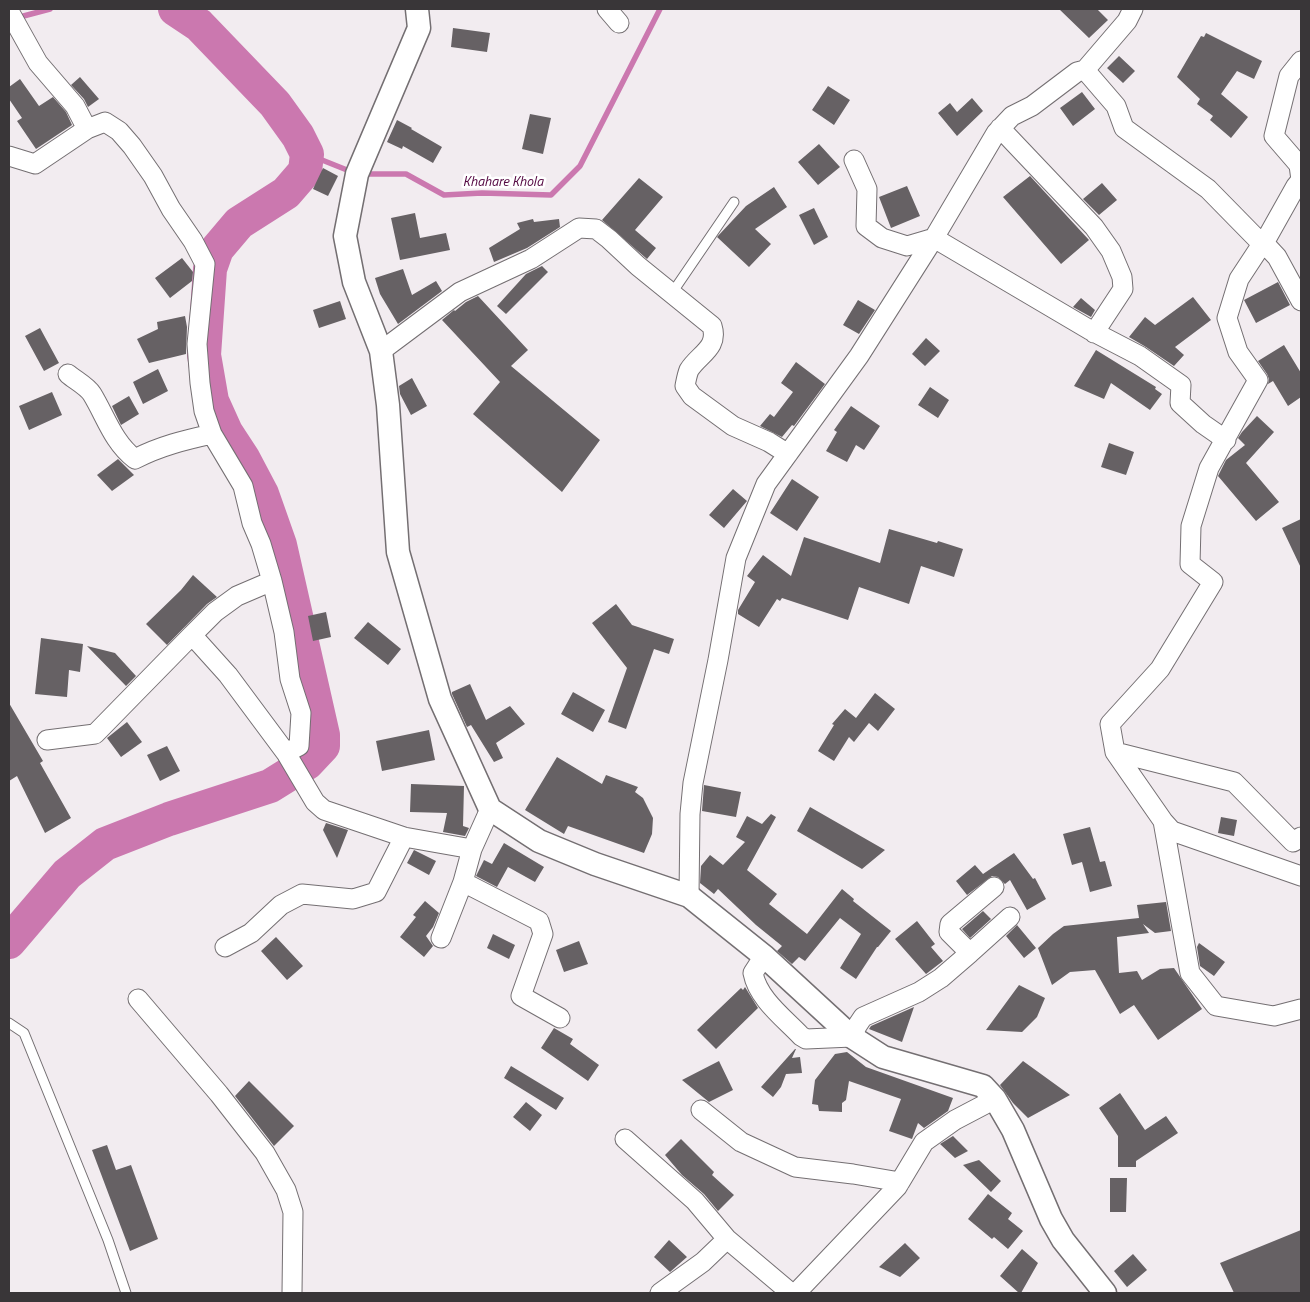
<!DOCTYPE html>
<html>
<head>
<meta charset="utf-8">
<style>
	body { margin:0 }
	#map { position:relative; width:1310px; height:1302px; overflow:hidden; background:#f2ecf0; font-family:"Titillium Web",sans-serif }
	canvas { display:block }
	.frame { position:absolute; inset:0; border:10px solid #393638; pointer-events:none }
</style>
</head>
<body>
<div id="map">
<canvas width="1310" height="1302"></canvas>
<div class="frame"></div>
</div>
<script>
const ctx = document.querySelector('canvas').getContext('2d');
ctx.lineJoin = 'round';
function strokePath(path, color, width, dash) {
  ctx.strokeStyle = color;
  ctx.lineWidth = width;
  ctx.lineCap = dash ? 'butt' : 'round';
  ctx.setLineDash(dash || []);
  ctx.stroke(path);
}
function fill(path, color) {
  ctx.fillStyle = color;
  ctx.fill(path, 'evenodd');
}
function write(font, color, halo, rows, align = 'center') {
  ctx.font = font + ' "Titillium Web",sans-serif';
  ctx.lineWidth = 5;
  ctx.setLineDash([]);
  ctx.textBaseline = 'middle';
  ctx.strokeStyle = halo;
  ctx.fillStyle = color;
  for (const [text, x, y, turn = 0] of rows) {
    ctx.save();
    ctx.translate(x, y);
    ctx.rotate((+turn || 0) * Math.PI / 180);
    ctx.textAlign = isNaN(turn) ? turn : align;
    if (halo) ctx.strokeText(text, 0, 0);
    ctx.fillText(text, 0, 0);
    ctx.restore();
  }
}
const stream = new Path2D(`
	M 16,18 L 50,9
	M 307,154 L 352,172
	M 363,174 L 406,174 L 444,195 L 482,193 L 551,195 L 580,166 L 660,9`);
const river = new Path2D(`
	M 9,942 L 67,874 L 105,844 L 169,819 L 270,786 L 307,763 L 323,746 L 323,735 L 280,545 L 262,494 L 243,458 L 226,432 L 212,401 L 204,355 L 210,269 L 217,249 L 239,223 L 286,193 L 305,171 L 307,154 L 298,136 L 275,104 L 199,25 L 175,9`);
const building = new Path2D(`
	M 1059,9 L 1097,9 L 1108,20 L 1089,38 Z
	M 453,28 L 490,33 L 487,52 L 451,47 Z
	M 1206,33 L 1262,61 L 1254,79 L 1237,71 L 1221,94 L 1248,117 L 1231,138 L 1210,120 L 1213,116 L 1197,104 L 1200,99 L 1177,77 L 1201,36 L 1204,37 Z
	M 1119,56 L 1135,71 L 1123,83 L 1107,68 Z
	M 80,77 L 99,99 L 88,107 L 84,99 L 71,85 Z
	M 20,79 L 39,106 L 53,97 L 66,112 L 72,125 L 36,149 L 17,121 L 22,118 L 9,99 L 9,87 Z
	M 828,86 L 850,100 L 834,125 L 812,110 Z
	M 1082,92 L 1095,109 L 1073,126 L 1060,108 Z
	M 972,98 L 983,111 L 957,136 L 938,113 L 950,103 L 957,112 Z
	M 530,114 L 551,118 L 543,154 L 522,149 Z
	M 397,120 L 412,128 L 411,129 L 442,147 L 433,163 L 403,146 L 402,149 L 387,142 Z
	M 819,144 L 840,167 L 818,185 L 798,162 Z
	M 323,168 L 338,176 L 328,196 L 313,189 Z
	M 1030,176 L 1089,240 L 1061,264 L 1003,197 Z
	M 639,178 L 663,197 L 635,230 L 656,248 L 647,259 L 602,220 Z
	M 1102,183 L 1117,200 L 1099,215 L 1083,199 Z
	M 907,186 L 920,216 L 891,228 L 879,197 Z
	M 774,187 L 787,207 L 755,229 L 771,244 L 749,267 L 717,237 L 746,206 Z
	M 814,208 L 828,237 L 814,245 L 799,215 Z
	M 415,213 L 420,238 L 446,233 L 450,250 L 400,260 L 391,218 Z
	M 533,219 L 534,222 L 559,219 L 560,227 L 527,248 L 494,262 L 489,248 L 520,229 L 517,223 Z
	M 182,258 L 193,272 L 192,281 L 170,298 L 155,278 Z
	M 542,266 L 548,272 L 506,314 L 497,306 L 526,274 Z
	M 403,269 L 412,295 L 436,281 L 442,291 L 398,324 L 380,294 L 375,278 Z
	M 1278,282 L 1290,305 L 1256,323 L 1244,300 Z
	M 478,296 L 528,350 L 511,366 L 600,440 L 562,492 L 473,414 L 500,382 L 442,320 L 454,310 L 455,311 L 466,302 Z
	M 1193,297 L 1211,320 L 1175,347 L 1184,355 L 1174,366 L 1146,347 L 1129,337 L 1145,317 L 1155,325 Z
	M 1081,298 L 1095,310 L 1091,317 L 1073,307 Z
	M 858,300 L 875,310 L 859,334 L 843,325 Z
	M 340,301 L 346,319 L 319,328 L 313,310 Z
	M 185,316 L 187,327 L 186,354 L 149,363 L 137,339 L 158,329 L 157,322 Z
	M 40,328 L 59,363 L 44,371 L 25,336 Z
	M 926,338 L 940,351 L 925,366 L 912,354 Z
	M 1284,345 L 1301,373 L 1301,397 L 1288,406 L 1273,381 L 1268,384 L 1269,379 L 1267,374 L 1258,361 Z
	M 1096,350 L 1156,387 L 1155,389 L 1162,394 L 1150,410 L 1111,383 L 1104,399 L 1074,386 Z
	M 796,362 L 825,384 L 794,426 L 792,425 L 782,437 L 760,426 L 770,414 L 774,417 L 793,392 L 781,383 Z
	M 158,369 L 168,391 L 143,404 L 133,382 Z
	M 412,378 L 427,406 L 411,415 L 400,394 L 399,386 Z
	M 930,387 L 949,400 L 938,418 L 918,405 Z
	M 52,392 L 62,415 L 29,430 L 19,406 Z
	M 129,396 L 139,414 L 121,425 L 112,406 Z
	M 851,406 L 880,426 L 864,450 L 856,445 L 847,462 L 826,451 L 837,432 L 834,430 Z
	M 1257,416 L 1274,432 L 1246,463 L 1279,502 L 1256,521 L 1218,476 L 1226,460 L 1245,445 L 1238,438 L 1242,432 Z
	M 1109,443 L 1134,452 L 1126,475 L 1101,467 Z
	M 118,459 L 134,475 L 112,491 L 97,475 Z
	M 792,479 L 819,497 L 797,531 L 770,513 Z
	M 733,489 L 747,501 L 724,528 L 709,515 Z
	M 1301,519 L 1301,568 L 1282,528 Z
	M 889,529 L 937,543 L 938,541 L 963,549 L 954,577 L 921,566 L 909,604 L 859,587 L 848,620 L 782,598 L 780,601 L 777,599 L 759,627 L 738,614 L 738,610 L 755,582 L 747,576 L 763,555 L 791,576 L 804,537 L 880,563 Z
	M 193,575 L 217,597 L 207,604 L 167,645 L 146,624 L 181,590 Z
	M 616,604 L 632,625 L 674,639 L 669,654 L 654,649 L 626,729 L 608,722 L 627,668 L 592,623 Z
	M 326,612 L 331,637 L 313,641 L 308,616 Z
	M 368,622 L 401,649 L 388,665 L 354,638 Z
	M 41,638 L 83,644 L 80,672 L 69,670 L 67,697 L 35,694 Z
	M 87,646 L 115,653 L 136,676 L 126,686 Z
	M 470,684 L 486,720 L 510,706 L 525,724 L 496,743 L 503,758 L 494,762 L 471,725 L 467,727 L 452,694 L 452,692 Z
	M 573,692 L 605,710 L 593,732 L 561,714 Z
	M 875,693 L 895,709 L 878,731 L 869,723 L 854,742 L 849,737 L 834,761 L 818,751 L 834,725 L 832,724 L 845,709 L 856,718 Z
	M 9,703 L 43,761 L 40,763 L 71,818 L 45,833 L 17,776 L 9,781 Z
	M 127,722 L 142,742 L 121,757 L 107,738 Z
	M 429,730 L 435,760 L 382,771 L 376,741 Z
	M 167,746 L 180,771 L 160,781 L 147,755 Z
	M 557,757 L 602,784 L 606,775 L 638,787 L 635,792 L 643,798 L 653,818 L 652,834 L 644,853 L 568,826 L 564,834 L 525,810 Z
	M 411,784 L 464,786 L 463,826 L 469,828 L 465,836 L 443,832 L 447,813 L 410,812 Z
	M 704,785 L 741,792 L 736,817 L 702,811 Z
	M 810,807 L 885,850 L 862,869 L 797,831 Z
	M 771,814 L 776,817 L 747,870 L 777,894 L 769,904 L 807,934 L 842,889 L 854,899 L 853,901 L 891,931 L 878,947 L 877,947 L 856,979 L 840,968 L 861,934 L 840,918 L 805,961 L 799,957 L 792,964 L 777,951 L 782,946 L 756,925 L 718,889 L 714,894 L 700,883 L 701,866 L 710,855 L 723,865 L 745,842 L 736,837 L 747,816 L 762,824 Z
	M 1221,817 L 1237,820 L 1234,836 L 1218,833 Z
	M 326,823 L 348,830 L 337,858 L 323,830 Z
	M 1090,827 L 1100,862 L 1105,861 L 1112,886 L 1090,892 L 1082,862 L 1072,865 L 1063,834 Z
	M 504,843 L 544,867 L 535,882 L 508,867 L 497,887 L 476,876 L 484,860 L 492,864 Z
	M 414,850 L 436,861 L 429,875 L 407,863 Z
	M 1014,853 L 1033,879 L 1035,878 L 1046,899 L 1027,910 L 1010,880 L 1005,884 L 998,877 L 992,876 L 967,895 L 956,881 L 975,865 L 983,874 Z
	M 425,901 L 439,913 L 433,927 L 426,936 L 433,946 L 424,957 L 400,937 L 416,917 L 413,915 Z
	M 1166,902 L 1171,931 L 1155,933 L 1143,924 L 1149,933 L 1117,937 L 1119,973 L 1137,971 L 1142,980 L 1160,969 L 1174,968 L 1202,1009 L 1158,1040 L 1134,1005 L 1120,1014 L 1095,970 L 1070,972 L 1052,985 L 1038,948 L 1053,934 L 1064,926 L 1139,918 L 1137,905 Z
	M 983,911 L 991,919 L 970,938 L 962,929 Z
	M 917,921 L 935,944 L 931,947 L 943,961 L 926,974 L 895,939 Z
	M 1017,925 L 1036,948 L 1024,958 L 1006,936 Z
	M 493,934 L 515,945 L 509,959 L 487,948 Z
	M 276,937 L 303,966 L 287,980 L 261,951 Z
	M 579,941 L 588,964 L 564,972 L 556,950 Z
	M 1199,943 L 1225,962 L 1214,976 L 1200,966 L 1197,947 Z
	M 1019,985 L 1045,998 L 1037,1017 L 1022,1032 L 986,1030 Z
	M 745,987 L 758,1008 L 716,1049 L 697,1030 L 741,988 L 743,990 Z
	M 914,1007 L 902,1042 L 869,1029 L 871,1026 Z
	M 554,1028 L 573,1039 L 570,1044 L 599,1065 L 588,1081 L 541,1048 Z
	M 795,1049 L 796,1049 L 792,1058 L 800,1057 L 802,1073 L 786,1074 L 781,1087 L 773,1097 L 761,1087 Z
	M 847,1052 L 866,1067 L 953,1098 L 948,1111 L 924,1128 L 918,1123 L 912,1139 L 889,1131 L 901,1099 L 849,1081 L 846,1100 L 842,1103 L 842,1112 L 819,1111 L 818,1105 L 812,1104 L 815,1080 L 835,1054 Z
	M 719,1061 L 733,1090 L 709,1102 L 682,1080 Z
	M 1023,1061 L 1070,1095 L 1028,1118 L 1013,1103 L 1000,1085 Z
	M 511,1066 L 564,1098 L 556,1110 L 504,1078 Z
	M 249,1081 L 294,1126 L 274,1146 L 235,1096 Z
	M 1120,1093 L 1145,1130 L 1166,1116 L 1178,1133 L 1136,1161 L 1136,1167 L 1118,1167 L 1118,1136 L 1099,1108 Z
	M 526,1102 L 542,1115 L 530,1131 L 513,1117 Z
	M 953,1136 L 968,1151 L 955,1158 L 940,1144 Z
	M 681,1139 L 714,1172 L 712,1175 L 734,1195 L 718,1211 L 704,1194 L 682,1175 L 665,1155 Z
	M 107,1145 L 116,1170 L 131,1165 L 158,1239 L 130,1251 L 92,1150 Z
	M 979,1160 L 1001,1181 L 991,1192 L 963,1165 Z
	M 1110,1178 L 1127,1178 L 1126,1212 L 1110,1212 Z
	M 988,1194 L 1012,1213 L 1008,1219 L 1023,1231 L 1008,1249 L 994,1237 L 992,1239 L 968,1219 Z
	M 1301,1230 L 1301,1293 L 1234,1293 L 1220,1263 Z
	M 669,1240 L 687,1257 L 670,1272 L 654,1257 Z
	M 905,1243 L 920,1258 L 900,1277 L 879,1267 Z
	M 1022,1249 L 1038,1263 L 1021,1293 L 1019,1293 L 1000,1276 Z
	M 1133,1254 L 1147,1270 L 1127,1287 L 1114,1271 Z`);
const service = new Path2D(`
	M 672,293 L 734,202
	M 9,1023 L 24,1033 L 108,1240 L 126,1293`);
const minor = new Path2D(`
	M 607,9 L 619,23
	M 9,11 L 38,63 L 75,106 L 87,129
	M 1301,61 L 1289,76 L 1274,136 L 1299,165 L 1301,180
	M 1085,70 L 1116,106 L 1124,128 L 1208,189 L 1262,244
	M 1000,128 L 1094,227 L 1111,251 L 1122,277 L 1123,289 L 1094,333
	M 9,156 L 35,164 L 87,129 L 105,122 L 119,131 L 132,146 L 153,176 L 171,209 L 193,241 L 205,264 L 197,344 L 200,383 L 204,411 L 212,434 L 243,486 L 252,523 L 261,544 L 272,581 L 284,632 L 290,679 L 301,713 L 299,746 L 286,753 L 228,675 L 192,635 L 95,734 L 47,740
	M 854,160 L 867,189 L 866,226 L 882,238 L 907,246 L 934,238 L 1090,330 L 1140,356 L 1181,385 L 1180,403 L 1203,424 L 1226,440
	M 1301,180 L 1296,186 L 1264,243 L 1262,244 L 1239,279 L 1227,318 L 1238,352 L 1258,380 L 1209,468 L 1191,526 L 1190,564 L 1213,582 L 1160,669 L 1110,724 L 1115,752 L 1163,821 L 1190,973 L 1216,1006 L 1274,1016 L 1301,1009
	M 1264,243 L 1277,257 L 1301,301
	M 381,351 L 460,292 L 531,259 L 579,228 L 596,229 L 609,239 L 638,266 L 712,326 C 719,348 699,354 689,370 C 687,375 686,381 685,386 L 692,396 L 733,426 L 769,442 L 788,454
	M 68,374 C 75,380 87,386 92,394 C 106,417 113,442 135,459 C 160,446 185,440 212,434
	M 192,635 L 215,612 L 237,596 L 272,581
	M 1115,752 L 1234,782 L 1293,842 L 1301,837
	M 286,753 L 315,802 L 324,810 L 404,837 L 472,849
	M 1163,821 L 1172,831 L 1301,876
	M 463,882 L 539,921 L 543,934 L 521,996 L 560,1018
	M 689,896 L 690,814 L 693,783 L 718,660 L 736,558 L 766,484 L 859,356 L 934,238 L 996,133 L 1012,116 L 1032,106 L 1077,72 L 1085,70 L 1127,21 L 1133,9
	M 441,938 L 463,882 L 472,849 L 490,809
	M 225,947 L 251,933 L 281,905 L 302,894 L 353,899 L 376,892 L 404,837
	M 970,953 L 1010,917
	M 764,956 L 753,973 C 758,999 784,1018 801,1036 L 806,1039 L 852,1037 L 857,1026 L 863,1017 L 919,992 L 941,978 L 970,953 L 949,932 L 950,924 L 994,887
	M 138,999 L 219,1094 L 265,1153 L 286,1190 L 293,1212 L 292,1293
	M 701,1110 L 741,1142 L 795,1167 L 853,1174 L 900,1182
	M 625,1139 L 695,1201 L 727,1239 L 791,1293
	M 660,1293 L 703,1262 L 727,1239
	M 796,1293 L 897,1187 L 924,1142 L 955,1120 L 995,1099`);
const tertiary = new Path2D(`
	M 417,9 L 419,28 L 357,174 L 345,236 L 354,282 L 381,351 L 388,405 L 398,552 L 440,699 L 490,809 L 539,841 L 595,864 L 689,896 L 764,956 L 852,1037 L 883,1057 L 983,1086 L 995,1099 L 1013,1130 L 1051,1219 L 1063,1240 L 1105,1293`);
const waterNames = [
	["Khahare Khola",503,183]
];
strokePath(stream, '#cb78af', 5.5);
strokePath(river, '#cb78af', 34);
fill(building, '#666164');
strokePath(service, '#746f72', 11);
strokePath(minor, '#746f72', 21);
strokePath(tertiary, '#746f72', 25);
strokePath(service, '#fff', 9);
strokePath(minor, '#fff', 19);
strokePath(tertiary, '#fff', 22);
write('italic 14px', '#530741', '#fff', waterNames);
</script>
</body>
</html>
